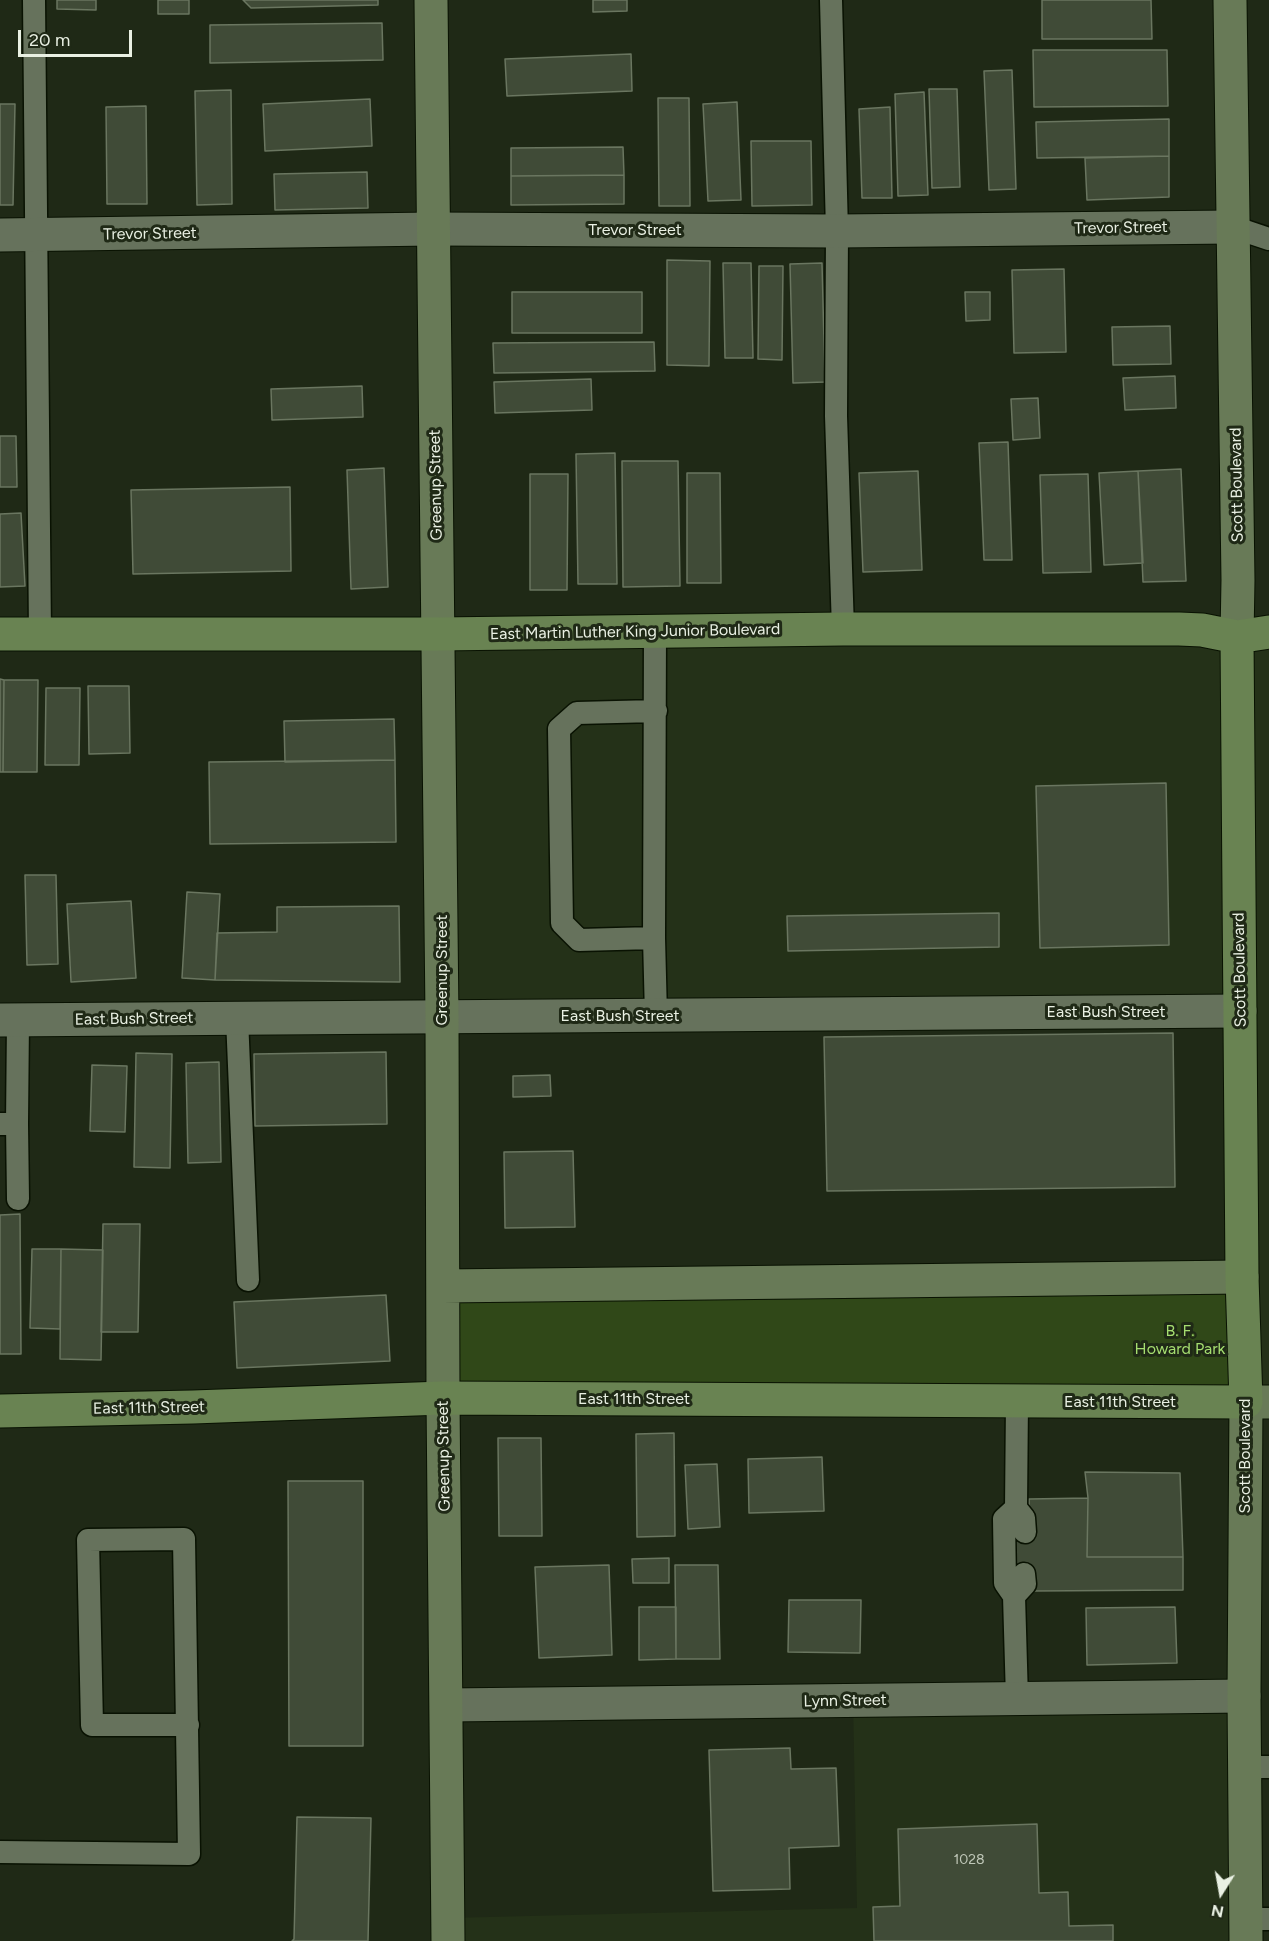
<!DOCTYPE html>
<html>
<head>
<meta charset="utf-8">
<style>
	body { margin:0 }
	#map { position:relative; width:1269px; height:1941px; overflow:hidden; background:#1f2916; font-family:Figtree,sans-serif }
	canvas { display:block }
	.north { position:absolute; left:1191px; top:1863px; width:60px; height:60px; -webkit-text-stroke:4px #1f2916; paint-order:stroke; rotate:191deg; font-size:16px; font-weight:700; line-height:24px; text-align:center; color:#e9f0e3 }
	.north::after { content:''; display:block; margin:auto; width:21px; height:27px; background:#e9f0e3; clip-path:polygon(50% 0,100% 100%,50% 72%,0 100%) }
	.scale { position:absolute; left:18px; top:30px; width:114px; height:27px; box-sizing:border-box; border:3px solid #e9f0e3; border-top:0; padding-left:8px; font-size:18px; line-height:21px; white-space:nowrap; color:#e9f0e3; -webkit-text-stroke:4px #1f2916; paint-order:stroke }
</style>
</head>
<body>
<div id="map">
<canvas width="1269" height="1941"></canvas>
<div class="north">N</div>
<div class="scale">20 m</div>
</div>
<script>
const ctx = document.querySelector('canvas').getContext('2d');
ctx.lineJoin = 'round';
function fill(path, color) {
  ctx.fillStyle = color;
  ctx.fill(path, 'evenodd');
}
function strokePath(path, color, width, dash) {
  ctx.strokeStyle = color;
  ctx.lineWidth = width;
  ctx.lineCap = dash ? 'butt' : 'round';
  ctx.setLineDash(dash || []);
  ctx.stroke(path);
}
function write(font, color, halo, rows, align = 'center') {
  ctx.font = font + ' Figtree,sans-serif';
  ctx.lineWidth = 6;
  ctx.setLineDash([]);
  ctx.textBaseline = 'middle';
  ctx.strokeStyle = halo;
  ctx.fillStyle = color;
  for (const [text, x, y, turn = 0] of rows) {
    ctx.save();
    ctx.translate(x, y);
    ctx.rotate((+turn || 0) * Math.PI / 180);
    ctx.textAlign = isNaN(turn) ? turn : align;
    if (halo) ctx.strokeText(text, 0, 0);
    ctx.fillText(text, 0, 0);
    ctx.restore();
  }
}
const built = new Path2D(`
	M 1269,632 L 1269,1402 L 1246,1402 L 1240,1011 L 442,1016 L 438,634 Z
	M 1244,1696 L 1246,1941 L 448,1941 L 448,1918 L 857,1908 L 853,1701 Z`);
const green = new Path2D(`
	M 1242,1277 L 1246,1402 L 443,1398 L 443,1286 Z`);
const building = new Path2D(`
	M 57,0 L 96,0 L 96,10 L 57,9 Z
	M 158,0 L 189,0 L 189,14 L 158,14 Z
	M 243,0 L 378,0 L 378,5 L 251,8 Z
	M 593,0 L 627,0 L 627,11 L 593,12 Z
	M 1042,0 L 1151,0 L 1152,39 L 1042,39 Z
	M 382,23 L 383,60 L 210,63 L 210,25 Z
	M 1033,50 L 1167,50 L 1168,106 L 1034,107 Z
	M 631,54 L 632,91 L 507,96 L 505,59 Z
	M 1012,70 L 1016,189 L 989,190 L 984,71 Z
	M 929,89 L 957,89 L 960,187 L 932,188 Z
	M 231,90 L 232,204 L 197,205 L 195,91 Z
	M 924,92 L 928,195 L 898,196 L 895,94 Z
	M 658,98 L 689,98 L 690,206 L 659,206 Z
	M 370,99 L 372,146 L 265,151 L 263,104 Z
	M 737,102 L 741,200 L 708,201 L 703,104 Z
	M 0,104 L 15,104 L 13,205 L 0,205 Z
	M 146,106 L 147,204 L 107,204 L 106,107 Z
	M 890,107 L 892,198 L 862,198 L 859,109 Z
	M 1169,119 L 1169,156 L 1037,158 L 1036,122 Z
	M 751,141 L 811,141 L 812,205 L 752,206 Z
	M 623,147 L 624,175 L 511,176 L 511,148 Z
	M 1169,156 L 1169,197 L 1087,200 L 1085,158 Z
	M 367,172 L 368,208 L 275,210 L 274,174 Z
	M 624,175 L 624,204 L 511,205 L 511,176 Z
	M 667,260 L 710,261 L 709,366 L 667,365 Z
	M 723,263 L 751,263 L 753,358 L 725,358 Z
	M 822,263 L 825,382 L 793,383 L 790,264 Z
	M 759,266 L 783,266 L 782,360 L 758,359 Z
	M 1064,269 L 1066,352 L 1014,353 L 1012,270 Z
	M 512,292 L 642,292 L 642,333 L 512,333 Z
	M 965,292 L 990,292 L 990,320 L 966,321 Z
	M 1170,326 L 1171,364 L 1113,365 L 1112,327 Z
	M 654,342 L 655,371 L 494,373 L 493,343 Z
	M 1175,376 L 1176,408 L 1125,410 L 1123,378 Z
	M 591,379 L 592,410 L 495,413 L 494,382 Z
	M 362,386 L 363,417 L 272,420 L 271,389 Z
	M 1038,398 L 1040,438 L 1013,440 L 1011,399 Z
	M 0,436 L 16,436 L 17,487 L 0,487 Z
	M 1008,442 L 1012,560 L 984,560 L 979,443 Z
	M 615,453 L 617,584 L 578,584 L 576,454 Z
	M 622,461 L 678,461 L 680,586 L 623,587 Z
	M 384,468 L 388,587 L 351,589 L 347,470 Z
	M 1181,469 L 1186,581 L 1143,582 L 1138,471 Z
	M 918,471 L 922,570 L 863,572 L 859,473 Z
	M 1138,471 L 1143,563 L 1104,565 L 1099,473 Z
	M 687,473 L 720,473 L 721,583 L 687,583 Z
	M 530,474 L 568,474 L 567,590 L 530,590 Z
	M 1088,474 L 1091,572 L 1043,573 L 1040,475 Z
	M 290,487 L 291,571 L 133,574 L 131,490 Z
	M 21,513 L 25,586 L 0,587 L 0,514 Z
	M 0,679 L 4,680 L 3,772 L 0,772 Z
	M 4,680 L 38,680 L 37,772 L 3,772 Z
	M 88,686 L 129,686 L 130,753 L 89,754 Z
	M 46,688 L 80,688 L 79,765 L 45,765 Z
	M 394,719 L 395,760 L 285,762 L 284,721 Z
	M 395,760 L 396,842 L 210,844 L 209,762 Z
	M 1166,783 L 1169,945 L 1040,948 L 1036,786 Z
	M 25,875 L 56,875 L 58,964 L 27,965 Z
	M 187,892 L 220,894 L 215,980 L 182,978 Z
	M 131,901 L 136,978 L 71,982 L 67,904 Z
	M 399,906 L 400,982 L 215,980 L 217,933 L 277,932 L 277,907 Z
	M 999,913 L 999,947 L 788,951 L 787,916 Z
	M 1173,1033 L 1175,1187 L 827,1191 L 824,1037 Z
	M 386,1052 L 387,1124 L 255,1126 L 254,1054 Z
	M 136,1053 L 172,1054 L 170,1168 L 134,1167 Z
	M 219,1062 L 221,1162 L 188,1163 L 186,1063 Z
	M 92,1065 L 127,1066 L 125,1132 L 90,1131 Z
	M 550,1075 L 551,1096 L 513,1097 L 513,1076 Z
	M 573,1151 L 575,1227 L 505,1228 L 504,1152 Z
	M 20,1214 L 21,1354 L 0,1354 L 0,1215 Z
	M 103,1224 L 140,1224 L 138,1332 L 101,1332 Z
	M 32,1249 L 61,1249 L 60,1329 L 30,1328 Z
	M 61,1249 L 103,1250 L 101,1360 L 60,1359 Z
	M 386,1295 L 390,1361 L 237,1368 L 234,1302 Z
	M 674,1433 L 675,1536 L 637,1537 L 636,1434 Z
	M 498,1438 L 541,1438 L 542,1536 L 499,1536 Z
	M 822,1457 L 824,1511 L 749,1513 L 748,1459 Z
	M 717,1464 L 720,1527 L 688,1529 L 685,1465 Z
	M 1085,1472 L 1180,1473 L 1183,1557 L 1087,1557 L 1088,1498 Z
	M 288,1481 L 363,1481 L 363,1746 L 289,1746 Z
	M 1088,1498 L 1087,1557 L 1183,1557 L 1183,1590 L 1033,1591 L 1006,1574 L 1007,1532 L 1029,1532 L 1029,1499 Z
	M 669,1558 L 669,1583 L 633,1583 L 632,1559 Z
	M 609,1565 L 612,1655 L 539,1658 L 535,1567 Z
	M 675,1565 L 718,1565 L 720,1659 L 676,1659 Z
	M 789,1600 L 861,1600 L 860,1653 L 788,1652 Z
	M 639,1607 L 676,1607 L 676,1659 L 639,1660 Z
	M 1175,1607 L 1177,1663 L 1087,1665 L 1086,1608 Z
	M 790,1748 L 791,1769 L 836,1768 L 839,1846 L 789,1848 L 790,1889 L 713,1891 L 709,1750 Z
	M 297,1817 L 371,1818 L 368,1941 L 292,1941 L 294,1939 Z
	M 1037,1824 L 1039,1893 L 1068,1892 L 1069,1926 L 1113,1925 L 1113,1941 L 874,1941 L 873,1907 L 900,1906 L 898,1829 Z`);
const lane = new Path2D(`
	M 34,0 L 40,634
	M 831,0 L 837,231 L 836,416 L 843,629
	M 1233,227 L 1269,239
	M 655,632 L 654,938 L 656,1016
	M 654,938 L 579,940 L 562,923 L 559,729 L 577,713 L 656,711
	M 237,1018 L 248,1280
	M 0,1124 L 17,1124 L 18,1020
	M 17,1124 L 18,1199
	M 1017,1401 L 1016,1508 L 1024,1518 L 1025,1532
	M 1016,1508 L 1004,1519 L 1005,1583 L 1014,1596 L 1017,1699
	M 1014,1596 L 1025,1584 L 1024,1574
	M 1245,1767 L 1269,1767
	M 0,1852 L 189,1854 L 184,1539 L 88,1540 L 92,1725 L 188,1725
	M 1246,1919 L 1269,1919`);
const street = new Path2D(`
	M 0,235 L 433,229 L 837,231 L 1233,227
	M 0,1020 L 1240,1011
	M 447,1705 L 1244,1696`);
const secondary = new Path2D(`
	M 431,0 L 442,1016 L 443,1398 L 448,1941
	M 1230,0 L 1238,580 L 1237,637
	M 443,1286 L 1242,1277
	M 1246,1941 L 1244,1696 L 1246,1402 L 1269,1402`);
const primary = new Path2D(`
	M 0,634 L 438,634 L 843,629 L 1179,629 L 1202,630 L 1237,637 L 1269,632
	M 0,1411 L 193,1407 L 443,1398 L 1246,1402 L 1242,1277 L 1237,637`);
const numberNames = [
	["1028",969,1860]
];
const streetNames = [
	["Trevor Street",1121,228,-1],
	["Trevor Street",635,230],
	["Trevor Street",150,234,-1],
	["Greenup Street",436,485,-91],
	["Scott Boulevard",1237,485,-91],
	["East Martin Luther King Junior Boulevard",635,632,-1],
	["Greenup Street",442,970,-90],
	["Scott Boulevard",1240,970,-91],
	["East Bush Street",1106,1012],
	["East Bush Street",620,1016],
	["East Bush Street",134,1019,-1],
	["East 11th Street",634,1399],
	["East 11th Street",1120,1402],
	["East 11th Street",149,1408,-1],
	["Greenup Street",444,1456,-91],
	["Scott Boulevard",1245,1456,-90],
	["Lynn Street",845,1701,-1]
];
const parkNames = [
	["B. F.",1180,1331],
	["Howard Park",1180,1349]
];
fill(built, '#243118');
fill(green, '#304818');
fill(building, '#404b37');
strokePath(building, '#6a7660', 1.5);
strokePath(lane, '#091202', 25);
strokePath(street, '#091202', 35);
strokePath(secondary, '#091202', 35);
strokePath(primary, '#091202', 35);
strokePath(lane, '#66725c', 22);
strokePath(street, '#66725c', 33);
strokePath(secondary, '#687a57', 33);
strokePath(primary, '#698352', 33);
write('14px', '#bfc7b8', null, numberNames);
write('16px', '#e9f0e3', '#1f2916', streetNames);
write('16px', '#a5dd70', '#1f2916', parkNames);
</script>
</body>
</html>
